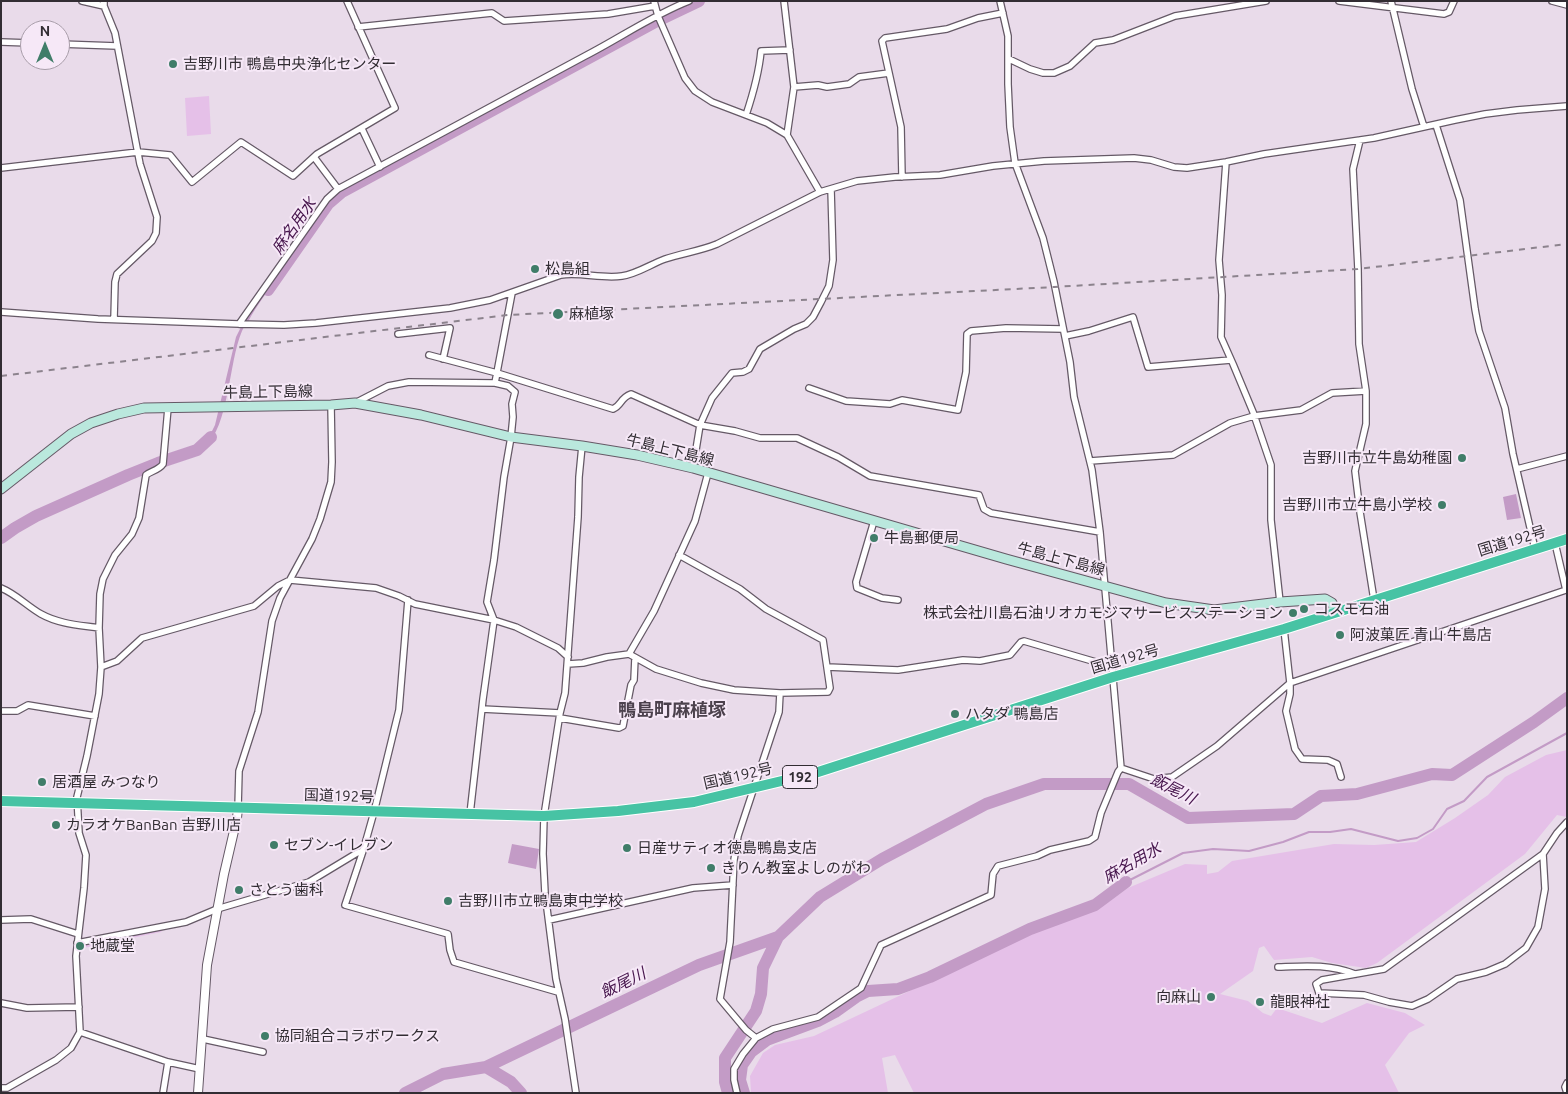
<!DOCTYPE html>
<html>
<head>
<meta charset="utf-8">
<style>
	body { margin:0 }
	#map { position:relative; width:1568px; height:1094px; overflow:hidden; background:#e9dbea; font-family:Ubuntu,sans-serif }
	canvas { display:block }
	.frame { position:absolute; inset:0; border:2px solid #322d33; pointer-events:none }
	.north { position:absolute; left:20px; top:20px; width:50px; height:50px; box-sizing:border-box; background:#f6e8f7; border:1px solid #a89da9; border-radius:50%; rotate:0deg; font-size:14px; font-weight:700; line-height:20px; text-align:center; color:#322d33 }
	.north::after { content:''; display:block; margin:auto; width:18px; height:22px; background:#407d69; clip-path:polygon(50% 0,100% 100%,50% 72%,0 100%) }
</style>
</head>
<body>
<div id="map">
<canvas width="1568" height="1094"></canvas>
<div class="frame"></div>
<div class="north">N</div>
</div>
<script>
const ctx = document.querySelector('canvas').getContext('2d');
ctx.lineJoin = 'round';
function fill(path, color) {
  ctx.fillStyle = color;
  ctx.fill(path, 'evenodd');
}
function strokePath(path, color, width, dash) {
  ctx.strokeStyle = color;
  ctx.lineWidth = width;
  ctx.lineCap = dash ? 'butt' : 'round';
  ctx.setLineDash(dash || []);
  ctx.stroke(path);
}
function write(font, color, halo, rows, align = 'center') {
  ctx.font = font + ' Ubuntu,"Noto Sans JP",sans-serif';
  ctx.lineWidth = 4;
  ctx.setLineDash([]);
  ctx.textBaseline = 'middle';
  ctx.strokeStyle = halo;
  ctx.fillStyle = color;
  for (const [text, x, y, turn = 0] of rows) {
    ctx.save();
    ctx.translate(x, y);
    ctx.rotate((+turn || 0) * Math.PI / 180);
    ctx.textAlign = isNaN(turn) ? turn : align;
    if (halo) ctx.strokeText(text, 0, 0);
    ctx.fillText(text, 0, 0);
    ctx.restore();
  }
}
const green = new Path2D(`
	M 209,96 L 211,134 L 187,136 L 185,98 Z
	M 1567,750 L 1567,817 L 1557,815 L 1525,854 L 1377,963 L 1366,968 L 1332,963 L 1312,957 L 1274,960 L 1264,946 L 1259,948 L 1253,971 L 1220,994 L 1248,1001 L 1263,1013 L 1271,1016 L 1277,1008 L 1322,1023 L 1367,1003 L 1405,1013 L 1425,1025 L 1409,1033 L 1385,1065 L 1399,1093 L 914,1093 L 895,1055 L 882,1058 L 888,1093 L 751,1093 L 750,1076 L 763,1053 L 775,1045 L 814,1036 L 1024,937 L 1101,907 L 1128,888 L 1185,864 L 1207,865 L 1207,874 L 1218,872 L 1232,861 L 1334,844 L 1374,845 L 1416,842 L 1455,818 L 1488,795 L 1505,777 L 1546,755 Z
	M 164,929 L 161,932 L 83,948 L 82,944 Z`);
const water = new Path2D(`
	M 276,275 L 278,277 C 268,291 256,306 248,322 C 246,325 243,328 242,331 C 228,364 230,425 204,448 L 197,448 L 209,437 L 215,425 L 236,337 L 244,321 Z
	M 1516,494 L 1521,518 L 1507,520 L 1503,497 Z
	M 512,844 L 539,849 L 536,869 L 508,863 Z`);
const stream = new Path2D(`
	M 1126,882 L 1183,853 L 1213,849 L 1249,851 L 1283,842 L 1309,832 L 1330,832 L 1351,829 L 1398,841 L 1417,838 L 1433,829 L 1447,809 L 1464,801 L 1487,777 L 1567,733`);
const river = new Path2D(`
	M 268,290 L 328,204 L 342,192 L 657,21 L 699,1
	M 1,538 L 15,528 L 36,516 L 128,475 L 158,463 L 197,450 L 211,437
	M 486,1067 L 511,1082 L 521,1093
	M 405,1093 L 443,1074 L 486,1067 L 699,965 L 778,937
	M 728,1093 L 725,1082 L 725,1058 L 756,1011 L 761,994 L 763,968 L 778,937 L 820,897 L 882,859 L 986,804 L 1044,784 L 1129,784 L 1188,818 L 1294,814 L 1321,796 L 1357,794 L 1432,774 L 1452,775 L 1534,722 L 1567,698
	M 744,1093 L 740,1080 L 742,1065 L 751,1052 L 767,1040 L 818,1021 L 835,1012 L 856,997 L 868,991 L 898,989 L 930,977 L 1030,929 L 1095,905 L 1126,882`);
const minor = new Path2D(`
	M 82,1 L 104,6
	M 104,1 L 104,6 L 115,33 L 140,164 L 157,217 L 156,233 L 152,241 L 117,274 L 115,282 L 114,319
	M 654,1 L 658,16 L 685,78 L 695,91 L 712,102 L 767,123 L 787,135 L 820,192
	M 784,1 L 794,87 L 787,135
	M 1339,1 L 1444,14 L 1449,12 L 1454,1
	M 1391,1 L 1412,89 L 1424,127
	M 1552,1 L 1567,5
	M 358,27 L 492,13 L 504,21 L 608,14 L 655,6
	M 1,42 L 30,43
	M 60,44 L 117,46
	M 1009,59 L 1030,69 L 1043,73 L 1054,73 L 1070,66 L 1095,43 L 1113,40 L 1175,16 L 1266,1
	M 794,87 L 818,85 L 827,87 L 849,84 L 859,77 L 889,73
	M 746,115 C 753,94 759,73 761,51 L 790,50
	M 1436,125 L 1460,200 L 1475,309 L 1479,331 L 1505,408 L 1513,454 L 1535,549
	M 362,129 L 380,167
	M 1360,140 L 1353,169 L 1358,269 L 1359,344 L 1366,391 L 1366,424 L 1355,471 L 1360,512 L 1374,600
	M 314,157 L 338,189
	M 1226,162 L 1219,260 L 1222,295 L 1221,337 L 1233,364 L 1253,412 L 1271,465 L 1271,520 L 1280,602
	M 1,168 L 138,152 L 170,155 L 192,182 L 241,142 L 293,176 L 317,154 L 395,108 L 347,1
	M 902,177 L 901,127 L 882,41 L 885,38 L 947,29 L 978,18 L 1003,13
	M 1,312 L 98,319 L 239,324 L 284,325 L 316,323 L 450,308 L 490,300 L 561,275 C 581,272 602,279 622,276 C 637,274 651,264 665,259 C 683,253 700,251 717,244 L 820,192 L 857,181 L 895,177 L 940,175 L 993,166 L 1044,161 L 1134,158 L 1151,160 L 1174,167 L 1187,168 L 1226,162 L 1264,154 L 1374,138 L 1455,120 L 1485,114 L 1517,110 L 1567,106
	M 239,324 L 327,199 L 338,189 C 421,145 503,100 585,56 C 620,38 653,15 689,1
	M 398,334 L 450,328 L 443,359
	M 1065,336 L 1089,331 L 1133,317 L 1148,367 L 1231,360
	M 429,355 L 497,373 L 613,409 C 622,405 620,398 631,394 L 700,425 L 735,431 L 760,438 L 797,438 L 838,457 L 870,476 L 979,495 L 984,509 L 991,513 L 1100,532
	M 495,383 L 512,293
	M 809,388 L 846,401 L 890,404 L 902,400 L 958,410 L 966,372 L 967,334 L 971,331 L 1006,328 L 1063,329
	M 355,403 L 388,386 L 409,382 L 495,383 L 508,386 L 515,392 L 512,404 L 513,417 L 511,437 L 504,477 L 494,560 L 487,602 L 494,620 L 483,699 L 470,814
	M 1090,461 L 1173,455 L 1230,423 L 1254,416 L 1301,410 L 1332,393 L 1366,391
	M 693,468 L 700,425 L 712,398 L 732,373 L 743,372 L 749,369 L 760,349 L 794,329 L 806,324 L 813,317 L 821,302 L 829,286 L 833,260 L 831,189
	M 1517,469 L 1567,456
	M 874,521 L 856,582 L 857,588 L 882,598 L 898,600
	M 679,555 L 740,589 L 766,609 L 823,640 L 830,688 L 828,692 L 780,693
	M 1,588 C 16,594 27,606 41,614 C 59,624 79,625 99,628
	M 1284,629 L 1290,683 L 1290,694 L 1286,711 L 1295,749 L 1302,759 L 1328,760 L 1337,764 L 1341,777
	M 629,654 L 654,611 L 695,521 L 708,473
	M 568,664 L 583,663 L 607,657 L 629,654 L 656,669 L 701,683 L 734,690 L 780,693 L 779,712 L 738,836 L 734,860 L 730,942 L 720,999 L 746,1030 L 756,1038
	M 101,667 L 117,661 L 142,638 L 254,606 L 278,586 L 290,580 L 376,588 L 399,596 L 415,604 L 494,620 L 516,627 L 558,648 L 568,657
	M 827,667 L 898,670 L 963,660 L 980,661 L 1010,655 L 1021,642 L 1024,641 L 1113,667
	M 482,709 L 560,713
	M 1,711 L 17,711 L 28,705 L 95,716
	M 560,718 L 619,728 L 623,726 L 631,685 L 634,680 L 635,658
	M 1121,768 L 1154,779 L 1172,777 L 1217,746 L 1290,683 L 1566,590 L 1555,543
	M 238,808 L 239,771 L 258,712 L 272,621 L 280,598 L 312,539 L 320,519 L 331,482 L 332,462 L 331,405
	M 363,851 L 345,905 L 448,934 L 450,950 L 454,962 L 558,992
	M 1543,854 L 1384,969 L 1322,980 L 1316,984 L 1319,993 L 1364,995 L 1389,1002 L 1412,1006 L 1428,999 L 1457,979 L 1486,972 L 1505,964 L 1526,948 L 1538,927 L 1545,889 L 1543,854 L 1557,833 L 1567,822
	M 1,920 L 31,919 L 78,934
	M 549,920 L 693,888 L 733,885
	M 77,943 L 186,922 L 217,909 L 309,882 L 357,853 L 363,851 L 374,812 L 399,710 L 408,600
	M 1278,967 C 1306,966 1328,964 1355,974
	M 1,1003 L 27,1008 L 79,1007
	M 80,1032 L 168,1062 L 200,1069
	M 203,1039 L 263,1052
	M 1,1088 L 7,1088 L 56,1060 L 71,1048 L 80,1032 L 76,956 L 84,888 L 86,855 L 79,833 L 77,797 L 87,756 L 99,694 L 101,667 L 99,628 L 100,594 L 103,579 L 115,555 L 132,534 L 139,518 L 146,475 C 151,471 159,470 163,464 L 168,408
	M 163,1093 L 168,1062
	M 576,1093 L 565,1019 L 556,979 L 545,893 L 543,854 L 544,816 L 560,713 L 565,693 L 578,517 L 579,477 L 582,446
	M 737,1093 L 734,1080 L 734,1069 L 743,1054 L 756,1038 L 773,1029 L 818,1017 L 861,988 L 881,945 L 991,895 L 993,874 L 998,866 L 1037,856 L 1050,850 L 1089,841 L 1095,837 L 1101,813 L 1118,772 L 1121,768 L 1100,532 L 1092,470 L 1074,397 L 1070,362 L 1054,282 L 1043,238 L 1015,163 L 1010,127 L 1008,84 L 1008,36 L 1000,1
	M 1567,1093 L 1565,1087 L 1567,1083`);
const tertiary = new Path2D(`
	M 198,1093 L 207,965 L 224,874 L 237,818 L 238,808`);
const secondary = new Path2D(`
	M 1,489 L 71,434 L 91,423 L 118,414 L 144,408 L 331,405 L 355,403 L 421,415 L 511,437 L 582,446 L 637,455 L 693,468 L 1006,559 L 1166,603 L 1214,610 L 1280,602 L 1325,599 L 1332,603 L 1336,612`);
const trunk = new Path2D(`
	M 1,801 L 544,816 L 618,811 L 694,802 L 815,773 L 1113,677 L 1284,629 L 1567,539`);
const rail = new Path2D(`
	M 1,376 L 508,315 L 1054,287 L 1358,269 L 1567,244`);
const markers = [
	[173,64,5,"#407d69"],
	[535,269,5,"#407d69"],
	[558,314,6,"#407d69"],
	[1462,458,5,"#407d69"],
	[1442,505,5,"#407d69"],
	[874,538,5,"#407d69"],
	[1304,609,5,"#407d69"],
	[1293,613,5,"#407d69"],
	[1340,635,5,"#407d69"],
	[955,714,5,"#407d69"],
	[42,782,5,"#407d69"],
	[56,825,5,"#407d69"],
	[274,845,5,"#407d69"],
	[627,848,5,"#407d69"],
	[711,868,5,"#407d69"],
	[239,890,5,"#407d69"],
	[448,901,5,"#407d69"],
	[80,946,5,"#407d69"],
	[1211,997,5,"#407d69"],
	[1260,1002,5,"#407d69"],
	[265,1036,5,"#407d69"]
];
const shields = [
	[800,777,35]
];
const shieldNames = [
	["192",800,777]
];
const poiNames = [
	["吉野川市 鴨島中央浄化センター",183,64],
	["松島組",545,269],
	["麻植塚",569,314],
	["吉野川市立牛島幼稚園",1452,458,"right"],
	["吉野川市立牛島小学校",1432,505,"right"],
	["牛島郵便局",884,538],
	["コスモ石油",1314,609],
	["株式会社川島石油リオカモジマサービスステーション",1283,613,"right"],
	["阿波菓匠 青山 牛島店",1350,635],
	["ハタダ 鴨島店",965,714],
	["居酒屋 みつなり",52,782],
	["カラオケBanBan 吉野川店",66,825],
	["セブン-イレブン",284,845],
	["日産サティオ徳島鴨島支店",637,848],
	["きりん教室よしのがわ",721,868],
	["さとう歯科",249,890],
	["吉野川市立鴨島東中学校",458,901],
	["地蔵堂",90,946],
	["向麻山",1201,997,"right"],
	["龍眼神社",1270,1002],
	["協同組合コラボワークス",275,1036]
];
const streetNames = [
	["牛島上下島線",268,392,-1],
	["牛島上下島線",670,450,14],
	["国道192号",1512,541,-17],
	["牛島上下島線",1061,559,15],
	["国道192号",1125,659,-16],
	["国道192号",738,776,-13],
	["国道192号",339,796,2]
];
const waterNames = [
	["麻名用水",294,226,-55],
	["飯尾川",1173,789,27],
	["麻名用水",1132,863,-30],
	["飯尾川",623,983,-26]
];
const quarterNames = [
	["鴨島町麻植塚",672,710]
];
fill(green, '#e5c0e8');
fill(water, '#c39bc6');
strokePath(stream, '#c39bc6', 2);
strokePath(river, '#c39bc6', 12);
strokePath(minor, '#655966', 8);
strokePath(tertiary, '#655966', 10);
strokePath(secondary, '#655966', 11);
strokePath(trunk, '#fff', 12);
strokePath(minor, '#fff', 5.5);
strokePath(tertiary, '#fff', 8);
strokePath(secondary, '#bae8dd', 9);
strokePath(trunk, '#47c3a4', 10);
strokePath(rail, '#8c838d', 2, [6, 6]);
for (const [x, y, r, color] of markers) {
  const dot = new Path2D();
  dot.arc(x, y, r, 0, 2 * Math.PI);
  ctx.fillStyle = color;
  ctx.fill(dot);
  strokePath(dot, '#f6e8f7', 2);
}
for (const [x, y, w] of shields) {
  const box = new Path2D();
  box.roundRect(x - w / 2, y - 11.5, w, 23, 4);
  ctx.fillStyle = '#f6e8f7';
  ctx.fill(box);
  strokePath(box, '#322d33', 1);
}
write('bold 14px', '#322d33', null, shieldNames);
write('15px', '#322d33', '#f6e8f7', poiNames, 'left');
write('15px', '#322d33', '#f6e8f7', streetNames);
write('italic 16px', '#47164d', '#f6e8f7', waterNames);
write('bold 18px', '#4c414d', '#f6e8f7', quarterNames);
</script>
</body>
</html>
